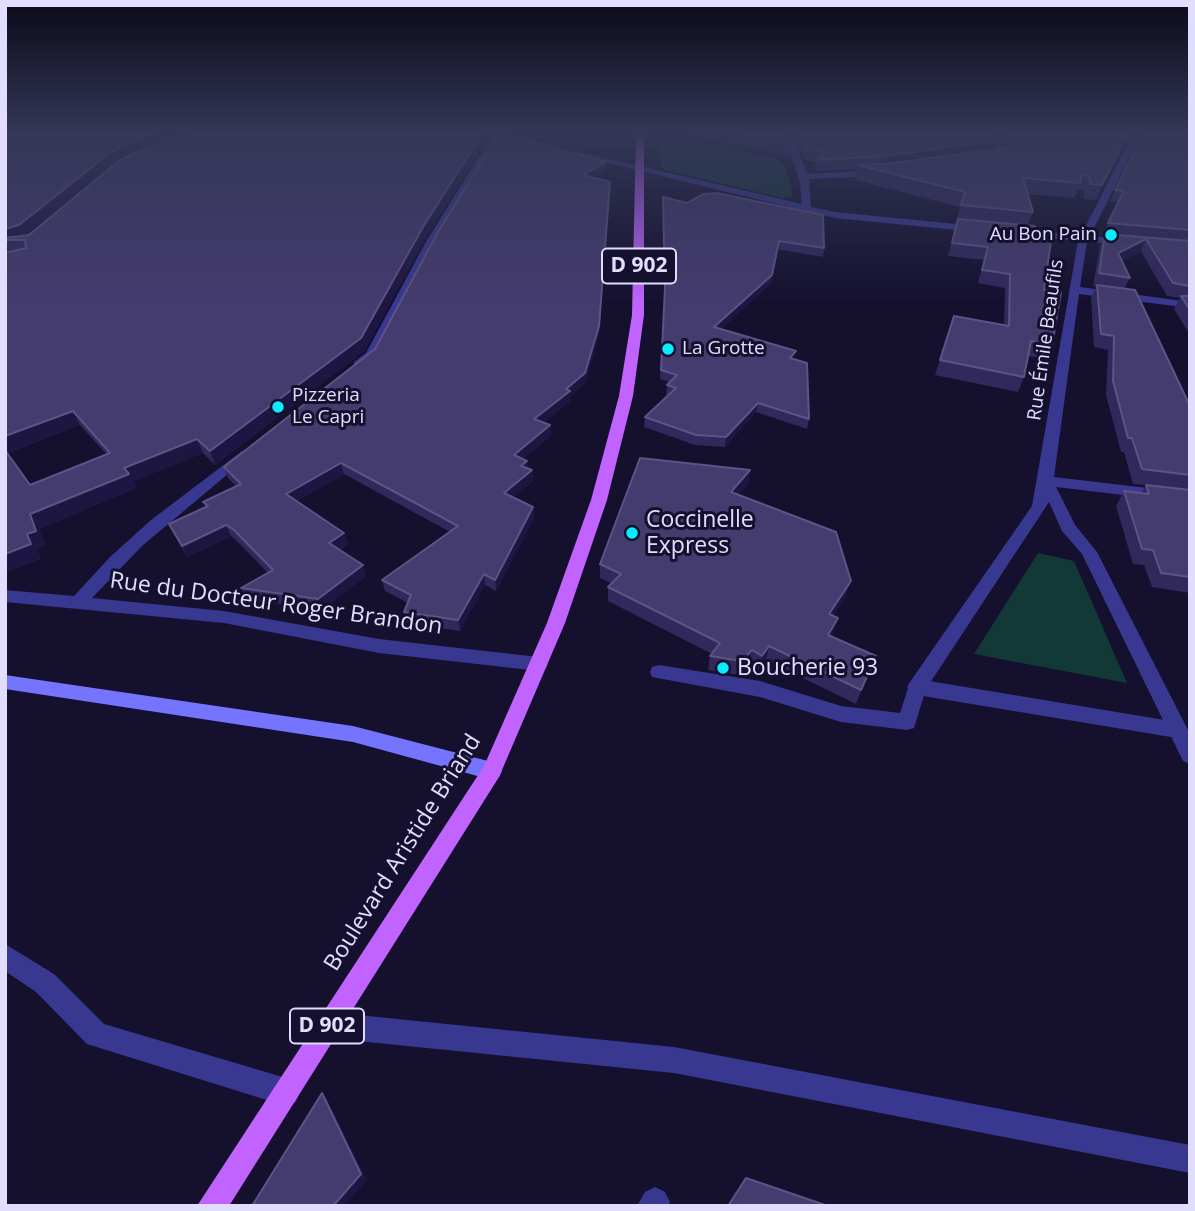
<!DOCTYPE html>
<html>
<head>
<meta charset="utf-8">
<style>
	body { margin:0 }
	#map { position:relative; width:1195px; height:1211px; overflow:hidden; background:#14102e; font-family:"Open Sans",sans-serif }
	canvas { display:block }
	.frame { position:absolute; inset:0; border:7px solid #e0ddff; pointer-events:none }
</style>
</head>
<body>
<div id="map">
<canvas width="1195" height="1211"></canvas>
<div class="frame"></div>
</div>
<script>
const ctx = document.querySelector('canvas').getContext('2d');
ctx.lineJoin = 'round';
function fill(path, color) {
  ctx.fillStyle = color;
  ctx.fill(path, 'evenodd');
}
function strokePath(path, color, width, dash) {
  ctx.strokeStyle = color;
  ctx.lineWidth = width;
  ctx.lineCap = dash ? 'butt' : 'round';
  ctx.setLineDash(dash || []);
  ctx.stroke(path);
}
function write(font, color, halo, rows, align = 'center') {
  ctx.font = font + ' "Open Sans",sans-serif';
  ctx.lineWidth = 6;
  ctx.setLineDash([]);
  ctx.textBaseline = 'middle';
  ctx.strokeStyle = halo;
  ctx.fillStyle = color;
  for (const [text, x, y, turn = 0] of rows) {
    ctx.save();
    ctx.translate(x, y);
    ctx.rotate((+turn || 0) * Math.PI / 180);
    ctx.textAlign = isNaN(turn) ? turn : align;
    if (halo) ctx.strokeText(text, 0, 0);
    ctx.fillText(text, 0, 0);
    ctx.restore();
  }
}
const green = new Path2D(`
	M 658,134 L 692,134 L 694,142 L 775,158 L 785,165 L 793,196 L 783,198 L 665,170 L 661,167 Z
	M 1038,553 L 1074,561 L 1127,683 L 974,654 Z`);
const lane = new Path2D(`
	M 917,679 L 1177,722 L 1184,724 L 1187,730 L 1184,736 L 1177,738 L 917,695 L 910,692 L 907,687 L 910,682 Z
	M 328,1012 L 674,1047 L 1190,1145 L 1190,1173 L 674,1073 L 328,1038 L 319,1034 L 315,1025 L 319,1016 Z`);
const street = new Path2D(`
	M 488,134 L 503,134 L 525,142 L 521,144 L 499,138 L 437,240 L 377,355 L 362,368 L 354,368 L 354,362 L 366,353 L 427,240 L 492,136 Z
	M 784,134 L 792,134 L 807,174 L 879,170 L 883,173 L 879,176 L 809,179 L 811,207 L 835,212 L 977,226 L 982,229 L 977,232 L 835,218 L 571,154 L 575,151 L 802,204 L 800,183 Z
	M 979,134 L 988,134 L 1009,153 L 1009,157 L 1003,157 Z
	M 1133,134 L 1141,134 L 1090,236 L 1124,239 L 1129,242 L 1124,245 L 1087,242 L 1080,287 L 1190,302 L 1190,308 L 1079,294 L 1054,477 L 1190,493 L 1190,503 L 1056,487 L 1075,525 L 1097,552 L 1190,734 L 1190,764 L 1183,761 L 1082,554 L 1062,531 L 1049,502 L 926,689 L 914,728 L 907,730 L 841,722 L 760,697 L 652,677 L 650,672 L 652,667 L 659,665 L 760,681 L 841,706 L 900,713 L 910,682 L 1032,506 L 1078,241 L 1026,236 L 1021,233 L 1026,230 L 1081,235 Z
	M 242,451 L 247,452 L 249,455 L 247,458 L 142,546 L 92,598 L 224,611 L 379,639 L 539,657 L 546,659 L 548,664 L 546,669 L 539,671 L 379,653 L 224,623 L 5,602 L 5,590 L 74,596 L 110,557 L 151,520 Z
	M 5,944 L 54,974 L 104,1024 L 286,1078 L 296,1082 L 300,1092 L 296,1102 L 286,1106 L 87,1044 L 36,992 L 5,971 Z
	M 655,1187 L 665,1192 L 670,1202 L 668,1206 L 637,1206 L 645,1192 Z`);
const secondary = new Path2D(`
	M 5,675 L 353,726 L 492,762 L 499,765 L 502,771 L 499,777 L 492,780 L 353,742 L 5,689 Z`);
const primary = new Path2D(`
	M 636,134 L 644,134 L 644,315 L 633,396 L 607,500 L 565,623 L 499,777 L 229,1206 L 197,1206 L 484,766 L 547,623 L 591,500 L 619,396 L 632,315 Z`);
const wall = new Path2D(`
	M 5,134 L 488,138 L 425,239 L 364,351 L 215,465 L 203,453 L 133,481 L 136,488 L 39,529 L 45,545 L 36,548 L 41,559 L 5,572 L 10,252 L 5,252 ZM 119,161 L 28,235 L 115,163 ZM 80,425 L 106,454 L 30,485 L 7,453 Z
	M 687,134 L 786,134 L 790,145 L 788,156 Z
	M 793,134 L 990,134 L 997,140 L 994,149 L 1007,147 L 992,134 L 1130,134 L 1122,148 L 1121,148 L 1096,200 L 1084,199 L 1083,190 L 1078,190 L 1074,198 L 1027,194 L 1033,212 L 1028,225 L 1044,290 L 1052,345 L 1046,359 L 1028,356 L 1024,377 L 1018,392 L 935,375 L 954,316 L 1004,325 L 1005,288 L 978,283 L 984,260 L 948,256 L 960,207 L 855,180 L 857,169 L 820,171 L 815,169 L 816,162 L 804,159 Z
	M 1190,134 L 1190,335 L 1174,309 L 1180,298 L 1167,296 L 1141,251 L 1122,261 L 1130,278 L 1124,289 L 1190,406 L 1190,593 L 1152,587 L 1144,565 L 1133,564 L 1116,506 L 1124,491 L 1141,493 L 1146,485 L 1133,484 L 1124,452 L 1121,452 L 1106,395 L 1108,350 L 1094,347 L 1091,298 L 1096,287 L 1093,286 L 1100,246 L 1105,235 L 1103,235 L 1118,202 L 1110,201 L 1115,190 Z
	M 606,171 L 594,178 L 610,191 L 599,336 L 585,383 L 570,397 L 570,401 L 543,423 L 550,425 L 551,436 L 523,459 L 527,461 L 528,469 L 532,470 L 533,481 L 513,497 L 533,507 L 534,518 L 496,591 L 485,585 L 460,631 L 406,623 L 404,612 L 408,603 L 385,591 L 382,580 L 450,532 L 344,474 L 297,501 L 344,533 L 348,544 L 340,550 L 366,576 L 322,610 L 246,599 L 241,588 L 268,573 L 238,542 L 231,536 L 187,557 L 169,524 L 206,507 L 203,502 L 236,486 L 228,478 L 224,467 L 375,349 L 438,232 Z
	M 663,197 L 824,248 L 823,257 L 777,249 L 771,283 L 721,329 L 794,359 L 809,419 L 807,429 L 756,412 L 725,447 L 695,445 L 644,427 L 645,417 L 668,395 L 666,395 L 667,385 L 670,382 L 660,379 L 665,297 Z
	M 750,470 L 748,484 L 738,495 L 846,596 L 833,616 L 834,632 L 831,637 L 876,656 L 856,704 L 766,660 L 759,670 L 749,664 L 740,675 L 708,670 L 710,656 L 712,654 L 608,601 L 608,587 L 611,583 L 600,578 L 600,564 Z`);
const shadedWall = new Path2D(`
	M 154,134 L 198,134 L 144,149 L 115,163 L 25,238 L 5,240 L 5,229 L 111,152 L 140,138 Z
	M 482,134 L 487,134 L 488,138 L 425,239 L 364,351 L 215,465 L 210,451 L 423,227 Z
	M 997,140 L 993,151 L 883,167 L 885,156 Z
	M 1122,146 L 1117,160 L 1096,200 L 1102,185 Z
	M 606,162 L 606,171 L 584,184 L 583,175 Z
	M 610,182 L 599,336 L 585,383 L 570,397 L 570,401 L 534,430 L 534,419 L 566,389 Z
	M 1146,239 L 1141,251 L 1113,266 L 1118,253 Z
	M 779,241 L 771,283 L 713,336 L 714,327 Z
	M 758,403 L 756,412 L 725,447 L 726,437 Z
	M 73,411 L 80,425 L 6,453 L 5,436 Z
	M 550,425 L 551,436 L 515,466 L 514,455 Z
	M 197,439 L 203,453 L 133,481 L 136,488 L 39,529 L 45,545 L 36,548 L 41,559 L 5,572 L 5,554 L 27,534 L 30,514 L 124,468 Z
	M 527,461 L 528,472 L 521,466 Z
	M 341,463 L 344,474 L 290,505 L 286,494 Z
	M 532,470 L 533,481 L 505,504 L 504,493 Z
	M 750,470 L 748,484 L 729,506 L 731,492 Z
	M 533,507 L 534,518 L 496,591 L 495,580 Z
	M 226,525 L 231,536 L 187,557 L 182,546 Z
	M 344,533 L 348,544 L 333,554 L 329,543 Z
	M 363,565 L 366,576 L 322,610 L 318,599 Z
	M 484,574 L 485,585 L 460,631 L 458,620 Z
	M 851,581 L 846,596 L 825,628 L 829,614 Z
	M 838,618 L 834,632 L 823,649 L 828,635 Z
	M 769,646 L 766,660 L 759,670 L 762,656 Z
	M 752,650 L 749,664 L 740,675 L 742,661 Z
	M 876,656 L 871,670 L 856,704 L 861,690 Z
	M 322,1093 L 328,1101 L 367,1180 L 344,1206 L 333,1206 Z`);
const building = new Path2D(`
	M 5,134 L 154,134 L 140,138 L 111,152 L 19,225 L 5,229 Z
	M 192,134 L 482,134 L 423,227 L 361,338 L 210,451 L 197,439 L 124,468 L 129,474 L 30,514 L 36,531 L 27,534 L 31,544 L 5,554 L 5,450 L 30,485 L 110,453 L 73,411 L 5,436 L 5,253 L 26,248 L 25,240 L 5,240 L 5,238 L 29,235 L 120,160 L 148,147 Z
	M 499,134 L 503,134 L 606,162 L 583,175 L 610,182 L 599,326 L 585,373 L 566,389 L 570,391 L 534,419 L 550,425 L 514,455 L 527,461 L 521,466 L 532,470 L 504,493 L 533,507 L 495,580 L 484,574 L 458,620 L 404,612 L 411,595 L 382,580 L 458,526 L 341,463 L 286,494 L 344,533 L 329,543 L 363,565 L 318,599 L 241,588 L 273,570 L 234,530 L 226,525 L 182,546 L 169,524 L 208,506 L 203,502 L 241,484 L 224,467 L 375,349 L 438,232 Z
	M 739,134 L 786,134 L 790,145 Z
	M 800,134 L 990,134 L 997,140 L 885,156 L 822,160 L 817,158 L 826,152 L 806,148 Z
	M 1008,134 L 1129,134 L 1127,138 L 1012,139 Z
	M 1143,134 L 1190,134 L 1190,230 L 1108,223 L 1124,191 L 1115,190 Z
	M 1122,146 L 1102,185 L 1090,184 L 1089,175 L 1082,175 L 1080,183 L 1023,178 L 1033,212 L 961,205 L 965,192 L 858,165 L 887,164 L 1011,147 Z
	M 716,193 L 823,215 L 824,248 L 779,241 L 772,275 L 714,327 L 796,351 L 790,358 L 807,363 L 809,419 L 758,403 L 726,437 L 696,435 L 645,417 L 676,388 L 667,385 L 677,375 L 661,370 L 665,288 L 663,197 L 687,203 L 703,194 Z
	M 958,219 L 1035,226 L 1036,230 L 1048,236 L 1051,241 L 1044,290 L 1061,292 L 1052,345 L 1031,341 L 1024,377 L 940,360 L 954,316 L 1009,326 L 1010,274 L 982,270 L 988,247 L 952,243 Z
	M 1105,234 L 1190,241 L 1190,286 L 1173,283 L 1146,239 L 1118,253 L 1130,278 L 1099,273 Z
	M 1097,285 L 1135,290 L 1190,406 L 1190,475 L 1142,469 L 1132,438 L 1128,438 L 1113,381 L 1114,336 L 1101,334 Z
	M 1181,296 L 1190,296 L 1190,310 Z
	M 640,458 L 750,470 L 731,492 L 836,532 L 851,581 L 829,614 L 838,618 L 828,635 L 876,656 L 861,690 L 769,646 L 762,656 L 752,650 L 742,661 L 710,656 L 720,643 L 608,587 L 621,574 L 600,564 Z
	M 1146,485 L 1190,490 L 1190,577 L 1161,573 L 1153,550 L 1142,549 L 1124,491 L 1149,494 Z
	M 322,1093 L 361,1174 L 333,1206 L 252,1206 Z
	M 746,1178 L 828,1206 L 728,1206 Z`);
const markers = [
	[1111,235,7,"#09ecff"],
	[668,349,7,"#09ecff"],
	[278,407,7,"#09ecff"],
	[632,533,7,"#09ecff"],
	[723,668,7,"#09ecff"]
];
const farPoinames = [
	["Au Bon Pain",1097,235,"right"],
	["La Grotte",682,349],
	["Pizzeria",292,396],
	["Le Capri",292,418]
];
const farStreetnames = [
	["Rue Émile Beaufils",1046,340,-82]
];
const shields = [
	[639,266,74],
	[327,1026,74]
];
const shieldNames = [
	["D 902",639,266],
	["D 902",327,1026]
];
const poiNames = [
	["Coccinelle",646,520],
	["Express",646,546],
	["Boucherie 93",737,668]
];
const streetNames = [
	["Rue du Docteur Roger Brandon",276,604,8],
	["Boulevard Aristide Briand",403,853,-58]
];
fill(green, '#123936');
fill(lane, '#393890');
fill(street, '#393890');
fill(secondary, '#7474ff');
fill(primary, '#c164ff');
fill(wall, '#31285c');
fill(shadedWall, '#1e1642');
fill(building, '#443b6e');
strokePath(building, '#5c5484', 2);
const sky = ctx.createLinearGradient(0, 0, 0, 304);
sky.addColorStop(0, '#0b0919');
sky.addColorStop(0.44, '#343757');
sky.addColorStop(1, '#34375700');
ctx.fillStyle = sky;
ctx.fillRect(0, 0, 1195, 304);
for (const [x, y, r, color] of markers) {
  const dot = new Path2D();
  dot.arc(x, y, r, 0, 2 * Math.PI);
  ctx.fillStyle = color;
  ctx.fill(dot);
  strokePath(dot, '#14102e', 2.5);
}
write('19px', '#e0ddff', '#14102e', farPoinames, 'left');
write('19px', '#e0ddff', '#14102e', farStreetnames);
for (const [x, y, w] of shields) {
  const box = new Path2D();
  box.roundRect(x - w / 2, y - 17.5, w, 35, 5);
  ctx.fillStyle = '#14102e';
  ctx.fill(box);
  strokePath(box, '#e0ddff', 2);
}
write('bold 21px', '#e0ddff', null, shieldNames);
write('23px', '#e0ddff', '#14102e', poiNames, 'left');
write('23px', '#e0ddff', '#14102e', streetNames);
</script>
</body>
</html>
